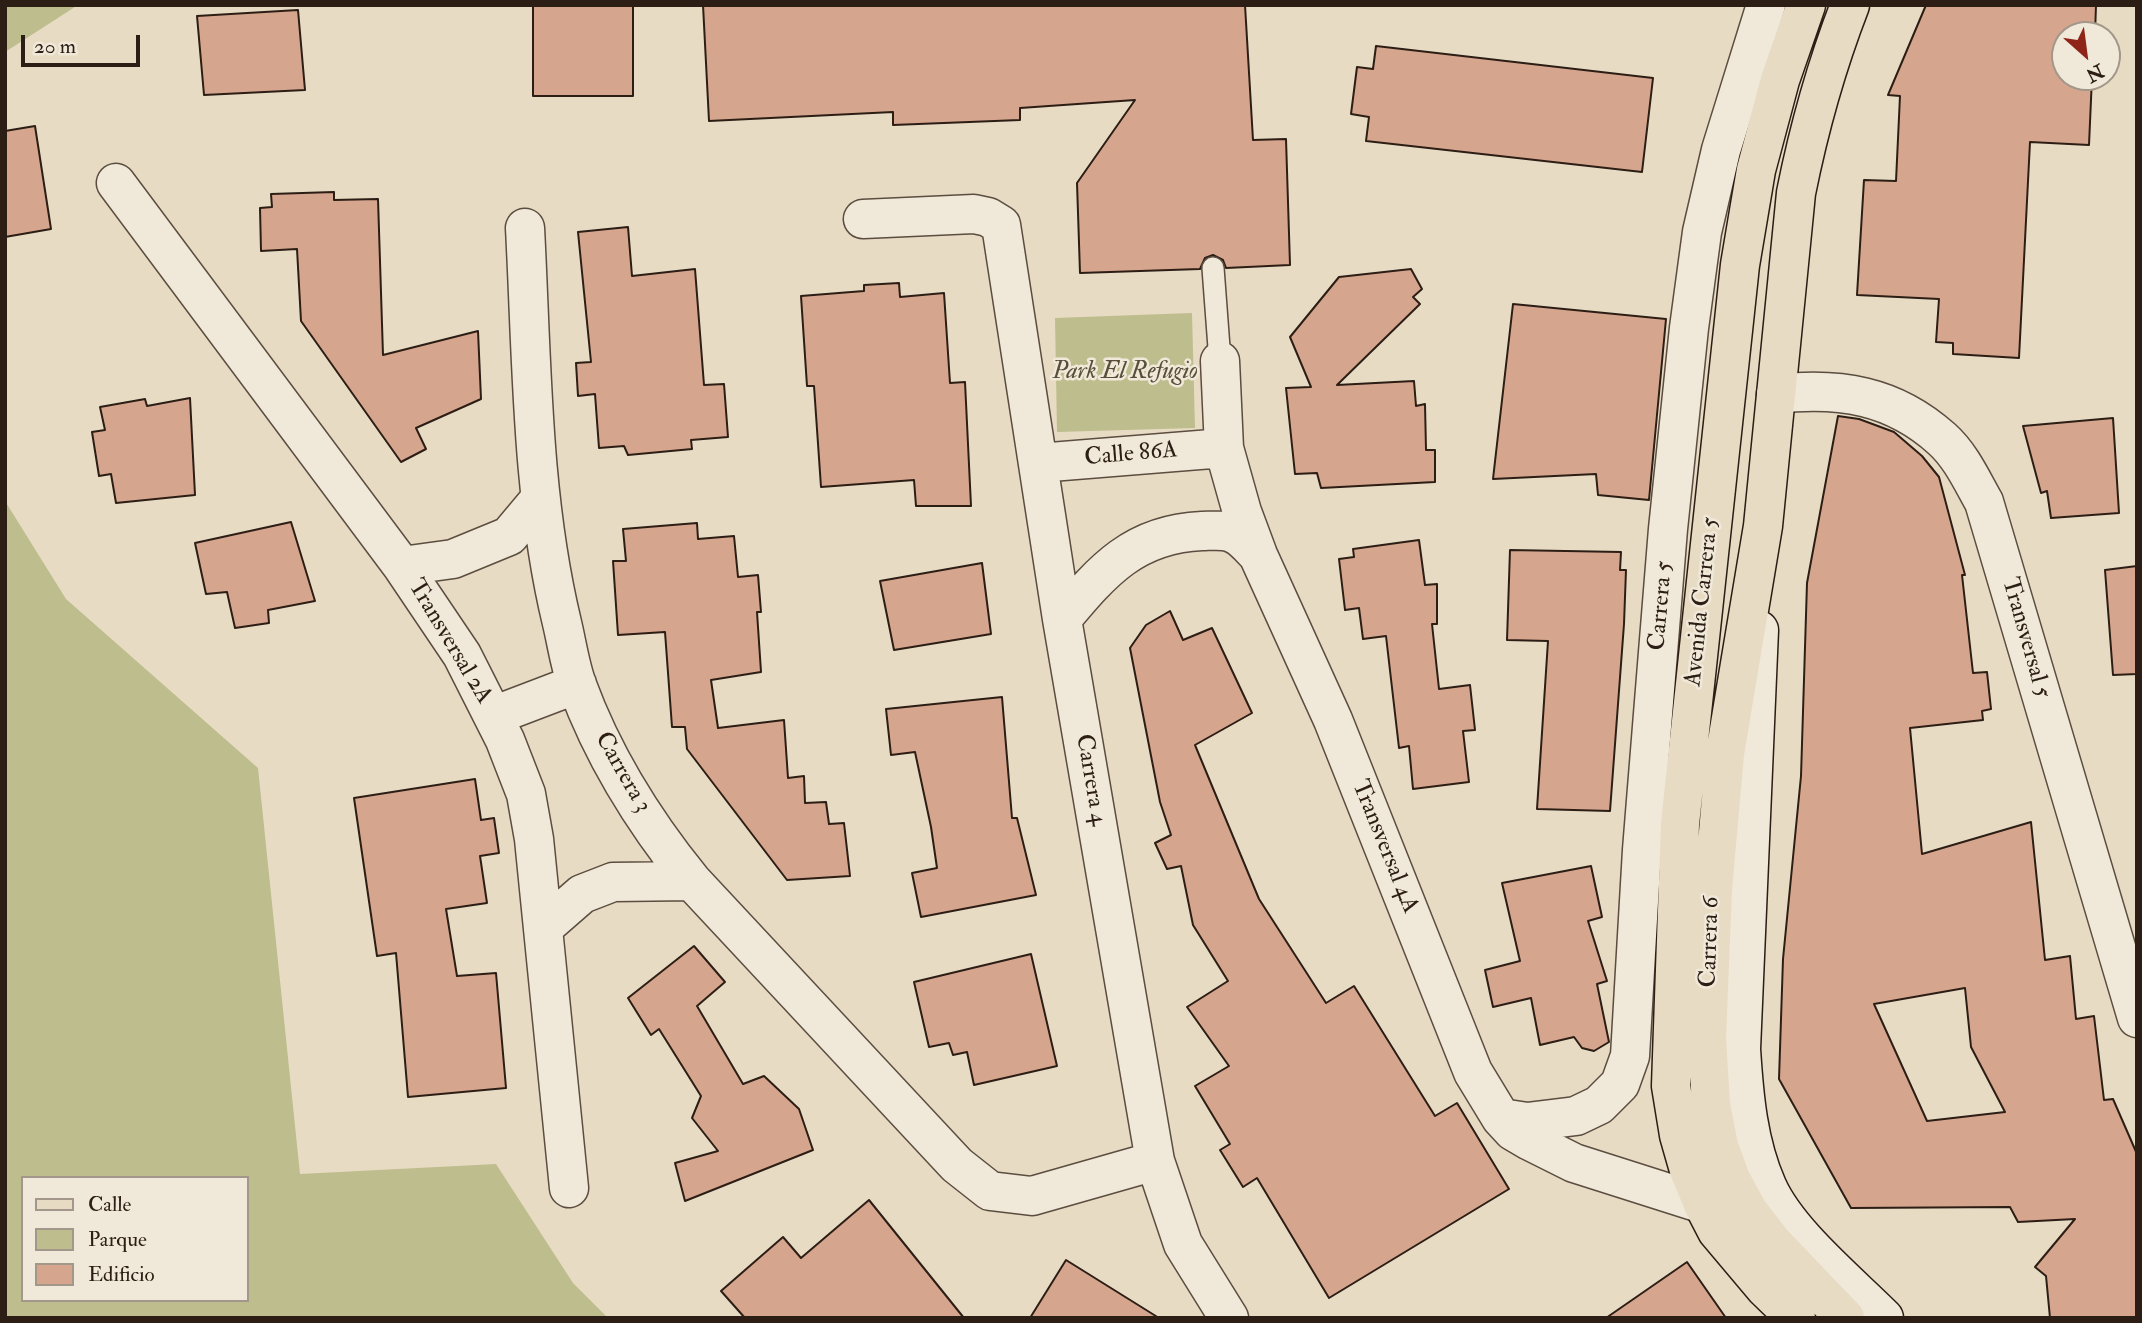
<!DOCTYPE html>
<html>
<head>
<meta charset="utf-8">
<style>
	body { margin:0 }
	#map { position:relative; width:2142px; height:1323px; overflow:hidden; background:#e8dbc3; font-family:"IM FELL Double Pica",serif }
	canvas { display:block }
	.frame { position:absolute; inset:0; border:7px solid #2c1e15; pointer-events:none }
	.legend { position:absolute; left:21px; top:1176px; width:228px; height:126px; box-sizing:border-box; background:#f0e8d8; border:2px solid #a2978a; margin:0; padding:9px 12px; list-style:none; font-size:21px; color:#2c1e15 }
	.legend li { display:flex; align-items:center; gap:14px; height:35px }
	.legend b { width:35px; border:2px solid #a2978a }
	.north { position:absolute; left:2051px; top:21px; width:70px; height:70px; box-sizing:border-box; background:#f0e8d8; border:2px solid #a2978a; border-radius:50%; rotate:152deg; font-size:19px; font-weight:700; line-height:28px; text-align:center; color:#2c1e15 }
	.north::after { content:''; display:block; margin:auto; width:24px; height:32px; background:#8f2418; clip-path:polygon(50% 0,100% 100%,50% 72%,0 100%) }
	.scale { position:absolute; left:21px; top:35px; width:119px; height:32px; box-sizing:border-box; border:4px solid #2c1e15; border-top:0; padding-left:9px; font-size:21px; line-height:24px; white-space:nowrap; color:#2c1e15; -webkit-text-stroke:5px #f0e8d8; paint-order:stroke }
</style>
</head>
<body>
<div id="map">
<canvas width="2142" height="1323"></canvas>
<div class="frame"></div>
<ul class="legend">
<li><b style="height:9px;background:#e8dbc3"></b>Calle</li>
<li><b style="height:19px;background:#bebd8e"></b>Parque</li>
<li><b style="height:19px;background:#d6a58e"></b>Edificio</li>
</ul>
<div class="north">N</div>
<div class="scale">20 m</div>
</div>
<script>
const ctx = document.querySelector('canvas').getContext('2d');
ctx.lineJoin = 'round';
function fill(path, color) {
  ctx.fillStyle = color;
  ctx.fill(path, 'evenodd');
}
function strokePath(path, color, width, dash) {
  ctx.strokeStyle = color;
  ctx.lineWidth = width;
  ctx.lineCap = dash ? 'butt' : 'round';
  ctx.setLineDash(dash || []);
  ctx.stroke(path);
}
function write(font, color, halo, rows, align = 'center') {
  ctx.font = font + ' "IM FELL Double Pica",serif';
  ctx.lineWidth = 5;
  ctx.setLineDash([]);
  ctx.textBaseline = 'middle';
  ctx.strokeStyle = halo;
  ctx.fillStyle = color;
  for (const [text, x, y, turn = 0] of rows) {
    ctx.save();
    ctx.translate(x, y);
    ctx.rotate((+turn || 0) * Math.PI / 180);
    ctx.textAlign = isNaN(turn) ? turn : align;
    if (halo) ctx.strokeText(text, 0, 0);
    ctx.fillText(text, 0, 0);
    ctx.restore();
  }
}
const green = new Path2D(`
	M 5,5 L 78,5 L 5,52 Z
	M 1192,313 L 1195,428 L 1057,432 L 1055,318 Z
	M 5,501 L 66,599 L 258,768 L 300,1174 L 496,1164 L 573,1283 L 608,1318 L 5,1318 ZM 23,1178 L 247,1178 L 247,1300 L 23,1300 Z`);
const building = new Path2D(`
	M 533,5 L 633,5 L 633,96 L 533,96 Z
	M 703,5 L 1245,5 L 1253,140 L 1286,139 L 1290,265 L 1226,268 L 1223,260 L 1213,255 L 1205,258 L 1200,269 L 1080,273 L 1077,183 L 1135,100 L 1020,108 L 1020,120 L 893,125 L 893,112 L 709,121 Z
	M 1926,5 L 2096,5 L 2095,35 L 2065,35 L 2065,77 L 2092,77 L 2089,145 L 2030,142 L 2019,358 L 1953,354 L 1953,343 L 1936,342 L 1939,299 L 1857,295 L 1864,180 L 1896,181 L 1900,96 L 1888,95 Z
	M 298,10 L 305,90 L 204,95 L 197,16 Z
	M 1376,46 L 1653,78 L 1642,172 L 1366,141 L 1369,117 L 1351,114 L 1357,67 L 1373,69 Z
	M 35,126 L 51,229 L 5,237 L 5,131 Z
	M 334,192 L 334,200 L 378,199 L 383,355 L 478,331 L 481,399 L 416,428 L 426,449 L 401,462 L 301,321 L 297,249 L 261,251 L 260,208 L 272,207 L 271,194 Z
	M 628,227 L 632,276 L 695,269 L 704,385 L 724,384 L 728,437 L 691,440 L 692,449 L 628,455 L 624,446 L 599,448 L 595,394 L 578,396 L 576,363 L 591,362 L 578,232 Z
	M 1411,269 L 1422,289 L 1413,297 L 1420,304 L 1337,385 L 1414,381 L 1416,406 L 1425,404 L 1426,450 L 1435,450 L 1435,482 L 1321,488 L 1317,473 L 1295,474 L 1286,388 L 1311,387 L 1290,337 L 1339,277 Z
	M 899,283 L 900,297 L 944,293 L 950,383 L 965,382 L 971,506 L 916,506 L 914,480 L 821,487 L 814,386 L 807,386 L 801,296 L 864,291 L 864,285 Z
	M 1513,304 L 1666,319 L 1649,500 L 1598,495 L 1596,474 L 1493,479 Z
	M 190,398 L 195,495 L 116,503 L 111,474 L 99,476 L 92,432 L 105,430 L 100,407 L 145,399 L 147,406 Z
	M 1838,416 L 1859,419 L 1894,432 L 1922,456 L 1939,477 L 1965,575 L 1962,575 L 1973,673 L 1987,672 L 1991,709 L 1982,711 L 1983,720 L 1910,728 L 1922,854 L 2031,822 L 2045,960 L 2070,956 L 2076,1019 L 2094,1016 L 2104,1100 L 2113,1099 L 2137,1154 L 2137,1318 L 2050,1318 L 2046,1276 L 2035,1267 L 2075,1219 L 2018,1222 L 2010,1207 L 1851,1208 L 1779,1079 L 1783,959 L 1801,776 L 1807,583 ZM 1965,988 L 1971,1047 L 2005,1112 L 1927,1121 L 1874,1004 Z
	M 2113,418 L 2119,513 L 2051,518 L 2047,491 L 2041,493 L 2023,426 Z
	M 291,522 L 315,601 L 268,610 L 269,623 L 235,628 L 227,592 L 206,594 L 195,543 Z
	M 697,523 L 698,539 L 734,536 L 738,577 L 758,575 L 761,612 L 757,612 L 761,672 L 711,680 L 718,728 L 784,720 L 788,778 L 804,776 L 805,803 L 826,802 L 829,824 L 844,823 L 850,876 L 787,880 L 687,749 L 685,727 L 672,727 L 665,632 L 618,635 L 613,561 L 626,561 L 623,529 Z
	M 1419,540 L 1425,585 L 1437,584 L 1437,624 L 1432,624 L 1439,689 L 1470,685 L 1475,730 L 1463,731 L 1469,782 L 1413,789 L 1409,746 L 1399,748 L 1386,636 L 1363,639 L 1359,608 L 1345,610 L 1339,559 L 1354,557 L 1353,549 Z
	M 1510,550 L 1621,552 L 1620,570 L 1626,570 L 1624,624 L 1610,811 L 1537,809 L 1548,641 L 1507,640 Z
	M 982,563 L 991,634 L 894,650 L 880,581 Z
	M 2137,566 L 2137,674 L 2113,675 L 2105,570 Z
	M 1170,611 L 1183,640 L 1212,628 L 1252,713 L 1195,745 L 1259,899 L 1326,1003 L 1354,986 L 1435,1116 L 1457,1103 L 1509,1189 L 1329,1298 L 1257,1178 L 1243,1187 L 1220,1150 L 1230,1144 L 1195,1086 L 1229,1066 L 1187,1007 L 1228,981 L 1193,925 L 1181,866 L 1167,869 L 1155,843 L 1171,835 L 1160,802 L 1130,648 L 1146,625 Z
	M 1002,697 L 1012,818 L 1017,818 L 1036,895 L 921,917 L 912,873 L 937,868 L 931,827 L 915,752 L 891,755 L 886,709 Z
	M 475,779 L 481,820 L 494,818 L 499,853 L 480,856 L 487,903 L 446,909 L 457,976 L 496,973 L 506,1088 L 408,1097 L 396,953 L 377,956 L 354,798 Z
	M 1591,866 L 1602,917 L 1588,921 L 1607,981 L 1597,984 L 1609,1042 L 1594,1051 L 1582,1048 L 1574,1037 L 1540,1045 L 1531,998 L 1493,1007 L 1485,970 L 1520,961 L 1502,883 Z
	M 694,946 L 725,982 L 697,1006 L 743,1084 L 764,1076 L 799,1109 L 813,1150 L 685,1201 L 675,1163 L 718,1151 L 692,1118 L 701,1096 L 659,1029 L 651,1035 L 628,998 Z
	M 1031,954 L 1057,1066 L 974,1085 L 967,1052 L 953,1055 L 949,1043 L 929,1047 L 914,982 Z
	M 869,1200 L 964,1318 L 745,1318 L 721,1291 L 783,1237 L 801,1258 Z
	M 1066,1260 L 1159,1318 L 1030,1318 Z
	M 1687,1262 L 1726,1318 L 1606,1318 Z`);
const service = new Path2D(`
	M 1213,268 L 1220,361`);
const minor = new Path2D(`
	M 116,183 L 402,566 L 462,655 L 505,740 L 526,794 L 534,839 L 569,1188
	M 863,219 L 974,214 L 988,217 L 1001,225 L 1062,619 L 1155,1161 L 1183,1244 L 1229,1318
	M 525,228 C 532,360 531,495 562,623 C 567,644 570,666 577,685 C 603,756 645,823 692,881 L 957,1165 L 990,1191 L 1032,1196 L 1155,1161
	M 1220,361 L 1224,448 L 1242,512 L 1258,555 L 1333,720 L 1473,1072 L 1501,1118 L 1513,1131 L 1530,1141 L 1574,1163 L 1703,1204
	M 1776,394 C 1840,387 1893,395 1942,439 C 1961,456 1972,481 1984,502 L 2137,1018
	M 1038,463 L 1224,448
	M 402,566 L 453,559 L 509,536 L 540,499
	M 1062,619 C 1103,570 1134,534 1202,531 C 1211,531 1225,529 1234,534 C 1243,538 1251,548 1258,555
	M 493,716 L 577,684
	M 543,928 L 582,894 L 613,882 L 692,881
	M 1501,1118 L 1527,1122 L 1576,1116 L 1599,1105 L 1620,1084 L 1630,1056 L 1642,850 L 1668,529 L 1689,328 L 1702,232 L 1721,150 L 1766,5`);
const secondary = new Path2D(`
	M 1759,630 L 1741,1049 C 1744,1096 1748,1143 1767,1186 C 1787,1232 1848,1282 1884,1318`);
const primary = new Path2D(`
	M 1796,1318 L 1765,1288 L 1717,1231 L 1703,1204 L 1689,1170 L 1679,1135 L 1671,1086 L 1680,824 L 1740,265 L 1756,170 L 1780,80 L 1806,5
	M 1845,1318 L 1773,1243 L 1749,1212 L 1731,1179 L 1719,1146 L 1711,1104 L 1707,1039 L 1713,889 L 1725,754 L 1763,526 L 1796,193 C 1809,128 1826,67 1850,5`);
const parkNames = [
	["Park El Refugio",1125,373]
];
const streetNames = [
	["Calle 86A",1131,455,-5],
	["Avenida Carrera 5",1703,602,-84],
	["Carrera 5",1662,606,-85],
	["Transversal 5",2025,638,74],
	["Transversal 2A",449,642,59],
	["Carrera 3",622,773,60],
	["Carrera 4",1090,780,80],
	["Transversal 4A",1384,847,68],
	["Carrera 6",1711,942,-88]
];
fill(green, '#bebd8e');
fill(building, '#d6a58e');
strokePath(building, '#2c1e15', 2);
strokePath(service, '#5b4d40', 24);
strokePath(minor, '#5b4d40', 41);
strokePath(secondary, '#2c1e15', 41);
strokePath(primary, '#2c1e15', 41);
strokePath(service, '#f0e8d8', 21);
strokePath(minor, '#f0e8d8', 38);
strokePath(secondary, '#f0e8d8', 38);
strokePath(primary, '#e8dbc3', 38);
write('italic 24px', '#584e39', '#f0e8d8', parkNames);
write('24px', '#2c1e15', '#f0e8d8', streetNames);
</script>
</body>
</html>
